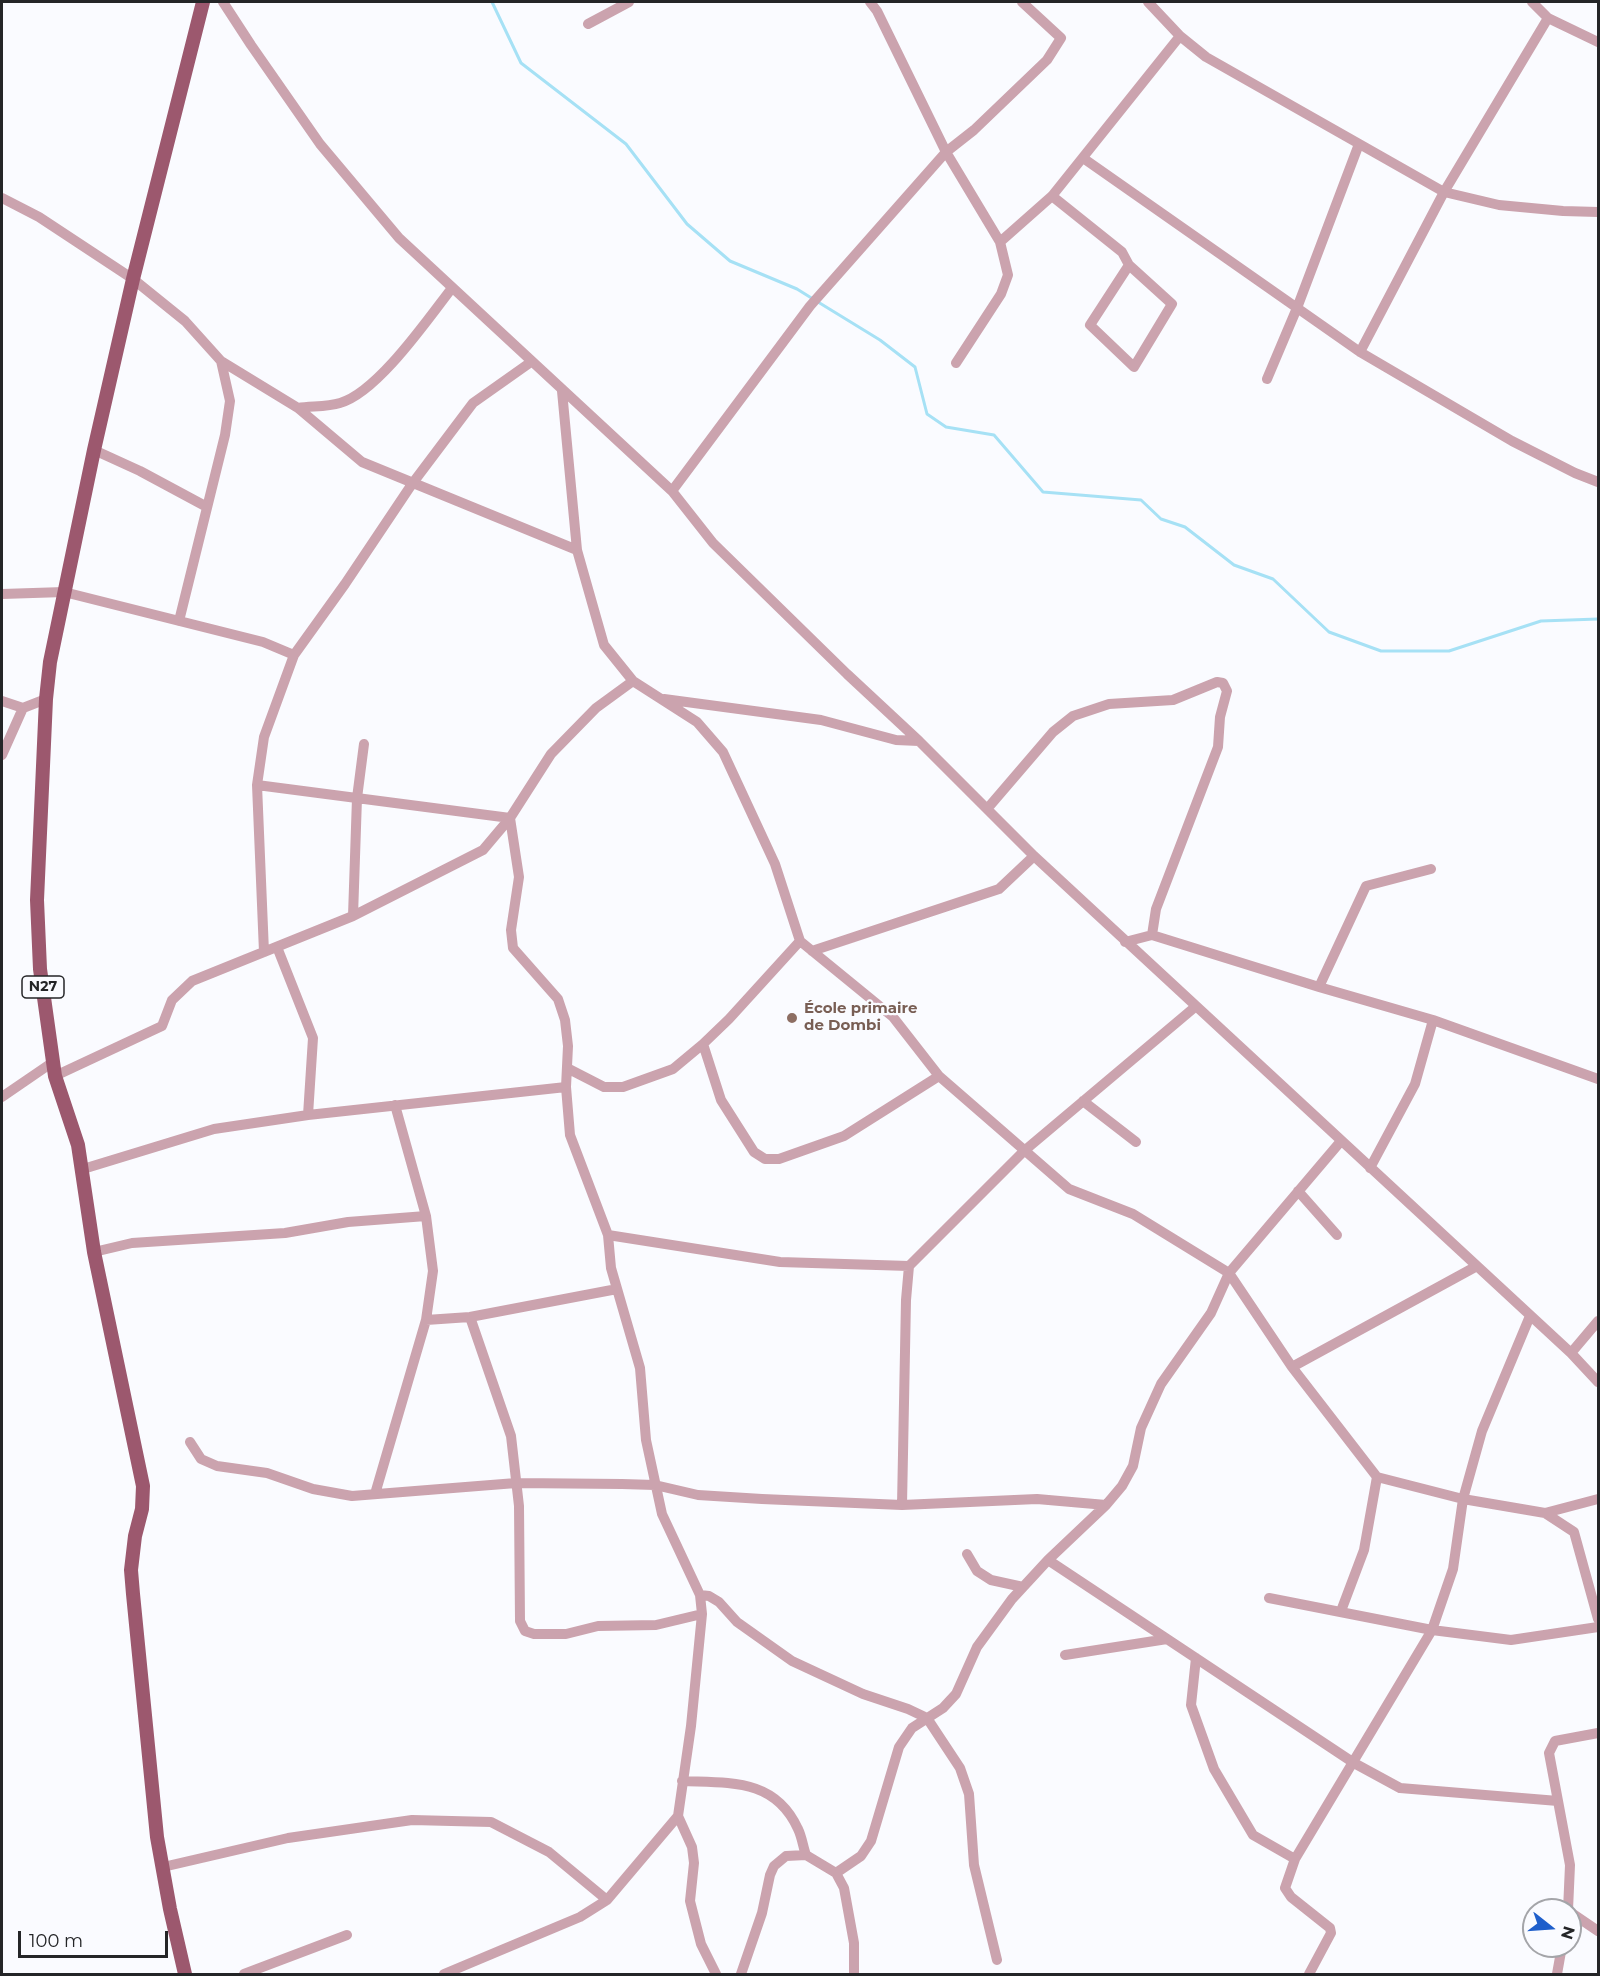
<!DOCTYPE html>
<html>
<head>
<meta charset="utf-8">
<style>
	body { margin:0 }
	#map { position:relative; width:1600px; height:1976px; overflow:hidden; background:#fafbff; font-family:Montserrat,sans-serif }
	canvas { display:block }
	.frame { position:absolute; inset:0; border:3px solid #242527; pointer-events:none }
	.north { position:absolute; left:1522px; top:1898px; width:60px; height:60px; box-sizing:border-box; background:#fafbff; border:2px solid #a4a5a9; border-radius:50%; rotate:107deg; font-size:16px; font-weight:700; line-height:24px; text-align:center; color:#242527 }
	.north::after { content:''; display:block; margin:auto; width:21px; height:27px; background:#1f5fcb; clip-path:polygon(50% 0,100% 100%,50% 72%,0 100%) }
	.scale { position:absolute; left:18px; top:1931px; width:150px; height:27px; box-sizing:border-box; border:3px solid #242527; border-top:0; padding-left:8px; font-size:18px; line-height:21px; white-space:nowrap; color:#242527; -webkit-text-stroke:4px #fafbff; paint-order:stroke }
</style>
</head>
<body>
<div id="map">
<canvas width="1600" height="1976"></canvas>
<div class="frame"></div>
<div class="north">N</div>
<div class="scale">100 m</div>
</div>
<script>
const ctx = document.querySelector('canvas').getContext('2d');
ctx.lineJoin = 'round';
function strokePath(path, color, width, dash) {
  ctx.strokeStyle = color;
  ctx.lineWidth = width;
  ctx.lineCap = dash ? 'butt' : 'round';
  ctx.setLineDash(dash || []);
  ctx.stroke(path);
}
function write(font, color, halo, rows, align = 'center') {
  ctx.font = font + ' Montserrat,sans-serif';
  ctx.lineWidth = 4.5;
  ctx.setLineDash([]);
  ctx.textBaseline = 'middle';
  ctx.strokeStyle = halo;
  ctx.fillStyle = color;
  for (const [text, x, y, turn = 0] of rows) {
    ctx.save();
    ctx.translate(x, y);
    ctx.rotate((+turn || 0) * Math.PI / 180);
    ctx.textAlign = isNaN(turn) ? turn : align;
    if (halo) ctx.strokeText(text, 0, 0);
    ctx.fillText(text, 0, 0);
    ctx.restore();
  }
}
const stream = new Path2D(`
	M 492,2 L 521,63 L 626,144 L 687,224 L 730,261 L 797,289 L 813,299
	M 818,302 L 880,340 L 915,367 L 927,414 L 946,427 L 994,435 L 1043,492 L 1141,500 L 1161,519 L 1185,527 L 1234,565 L 1273,579 L 1329,632 L 1381,651 L 1449,651 L 1541,621 L 1598,619`);
const minor = new Path2D(`
	M 223,2 L 251,45 L 320,144 L 399,238 L 672,491 L 713,543 L 847,674 L 919,741 L 1034,856 L 1571,1353 L 1598,1382
	M 870,2 L 877,11 L 946,152 L 1000,242 L 1008,275 L 1001,294 L 956,363
	M 1148,2 L 1180,36 L 1206,57 L 1444,192 L 1499,205 L 1563,211 L 1598,212
	M 1532,2 L 1548,18 L 1598,42
	M 588,24 L 629,2
	M 1083,158 L 1360,352 L 1512,441 L 1575,473 L 1598,482
	M 1052,196 L 1122,252 L 1129,265 L 1090,325 L 1134,367 L 1172,304 L 1129,265
	M 2,198 L 39,217 L 133,279 L 185,321 L 221,361 L 298,408 L 362,462 L 577,550
	M 1000,242 L 1052,196 L 1180,36
	M 1360,352 L 1444,192 L 1548,18
	M 1267,379 L 1297,308 L 1359,144
	M 562,391 L 577,550 L 604,645 L 633,681 L 697,722 L 723,752 L 775,864 L 800,941 L 893,1017 L 939,1076 L 1069,1189 L 1133,1214 L 1229,1273 L 1292,1367 L 1377,1477 L 1463,1499 L 1545,1513 L 1574,1532 L 1598,1619
	M 298,408 C 312,406 327,407 340,403 C 377,393 428,319 452,288
	M 94,450 L 140,471 L 207,507
	M 672,491 L 810,306 L 946,152 L 974,130 L 1047,60 L 1061,38 L 1022,2
	M 2,594 L 64,592 L 263,642 L 294,655
	M 179,621 L 225,435 L 230,401 L 221,361
	M 664,699 L 821,720 L 896,740 L 919,741
	M 2,701 L 23,708
	M 2,755 L 23,708 L 46,699
	M 257,785 L 510,818 L 519,877 L 511,930 L 513,948 L 558,999 L 565,1020 L 568,1046 L 566,1087 L 570,1135 L 608,1235 L 611,1268 L 640,1368 L 646,1440 L 662,1514 L 700,1595 L 702,1614 L 691,1726 L 678,1816 L 692,1847 L 694,1863 L 690,1901 L 701,1944 L 716,1974
	M 987,809 L 1053,732 L 1073,716 L 1109,704 L 1173,700 L 1217,682 L 1223,683 L 1227,691 L 1220,717 L 1218,747 L 1156,909 L 1152,935
	M 353,916 L 357,798 L 364,744
	M 800,941 L 729,1019 L 703,1044 L 721,1100 L 754,1152 L 765,1159 L 779,1159 L 844,1136 L 939,1076
	M 1125,942 L 1152,935 L 1319,987 L 1433,1020 L 1598,1079
	M 277,947 L 313,1038 L 308,1115
	M 812,951 L 999,889 L 1034,856
	M 264,952 L 257,785 L 264,737 L 294,655 L 345,584 L 412,484 L 473,403 L 531,362
	M 1319,987 L 1366,886 L 1431,869
	M 567,1068 L 604,1087 L 623,1087 L 673,1069 L 703,1044
	M 55,1076 L 162,1026 L 172,1000 L 192,981 L 353,916 L 483,850 L 510,818 L 551,754 L 596,708 L 633,681
	M 2,1097 L 53,1062
	M 1083,1101 L 1136,1142
	M 1370,1168 L 1415,1084 L 1433,1020
	M 83,1169 L 214,1129 L 308,1115 L 566,1087
	M 1298,1191 L 1337,1235
	M 608,1235 L 780,1262 L 909,1266
	M 94,1252 L 132,1243 L 285,1233 L 348,1222 L 426,1216
	M 470,1317 L 511,1436 L 519,1506 L 520,1621 L 525,1631 L 534,1634 L 566,1634 L 598,1626 L 656,1625 L 702,1614
	M 426,1320 L 470,1317 L 617,1289
	M 1571,1353 L 1598,1321
	M 1292,1367 L 1477,1266
	M 190,1442 L 201,1459 L 217,1466 L 267,1473 L 313,1489 L 352,1496 L 516,1483 L 622,1484 L 655,1485 L 698,1495 L 762,1499 L 902,1505 L 1037,1499 L 1106,1505
	M 375,1494 L 426,1320 L 433,1271 L 426,1216 L 395,1105
	M 902,1505 L 906,1300 L 909,1266 L 1024,1151 L 1195,1007
	M 1545,1513 L 1598,1499
	M 967,1554 L 977,1571 L 991,1580 L 1023,1587
	M 1048,1560 L 1354,1763 L 1400,1788 L 1558,1801
	M 700,1595 L 709,1596 L 719,1602 L 737,1622 L 792,1661 L 863,1694 L 908,1709 L 927,1718 L 960,1768 L 969,1794 L 974,1865 L 997,1960
	M 1269,1598 L 1432,1630 L 1511,1640 L 1598,1627
	M 1341,1611 L 1364,1550 L 1377,1477
	M 1065,1655 L 1167,1639
	M 1196,1658 L 1191,1705 L 1214,1769 L 1253,1835 L 1295,1859
	M 682,1781 C 729,1783 775,1778 798,1829 C 802,1837 803,1847 806,1855
	M 163,1867 L 288,1838 L 412,1820 L 491,1822 L 549,1852 L 607,1900
	M 836,1873 L 861,1856 L 871,1841 L 899,1747 L 912,1728 L 943,1708 L 956,1694 L 977,1647 L 1012,1599 L 1048,1560 L 1106,1505 L 1122,1486 L 1133,1466 L 1141,1428 L 1161,1384 L 1211,1313 L 1229,1273 L 1341,1141
	M 1568,1910 L 1570,1865 L 1549,1753 L 1555,1741 L 1598,1733
	M 1570,1912 L 1598,1931
	M 244,1974 L 347,1935
	M 444,1974 L 580,1917 L 607,1900 L 678,1816
	M 741,1974 L 762,1913 L 770,1875 L 774,1866 L 786,1856 L 806,1855 L 836,1873 L 844,1888 L 854,1943 L 854,1974
	M 1309,1974 L 1331,1933 L 1330,1928 L 1291,1897 L 1285,1888 L 1295,1859 L 1432,1630 L 1453,1569 L 1463,1499 L 1482,1431 L 1530,1316
	M 1557,1974 L 1562,1946`);
const major = new Path2D(`
	M 185,1974 L 170,1909 L 157,1837 L 133,1594 L 131,1570 L 135,1536 L 142,1509 L 143,1486 L 94,1252 L 78,1145 L 55,1076 L 40,969 L 37,900 L 46,699 L 50,662 L 94,450 L 133,279 L 203,2`);
const markers = [
	[792,1018,6,"#8d6e63"]
];
const shields = [
	[43,987,42]
];
const shieldNames = [
	["N27",43,987]
];
const educationNames = [
	["École primaire",804,1009],
	["de Dombi",804,1026]
];
strokePath(stream, '#a6e1f5', 3);
strokePath(minor, '#cba3ae', 10);
strokePath(major, '#9c586e', 14);
for (const [x, y, r, color] of markers) {
  const dot = new Path2D();
  dot.arc(x, y, r, 0, 2 * Math.PI);
  ctx.fillStyle = color;
  ctx.fill(dot);
  strokePath(dot, '#fafbff', 2);
}
for (const [x, y, w] of shields) {
  const box = new Path2D();
  box.roundRect(x - w / 2, y - 11, w, 22, 4.5);
  ctx.fillStyle = '#fafbff';
  ctx.fill(box);
  strokePath(box, '#242527', 1.5);
}
write('bold 14px', '#242527', null, shieldNames);
write('bold 15px', '#785e54', '#fafbff', educationNames, 'left');
</script>
</body>
</html>
